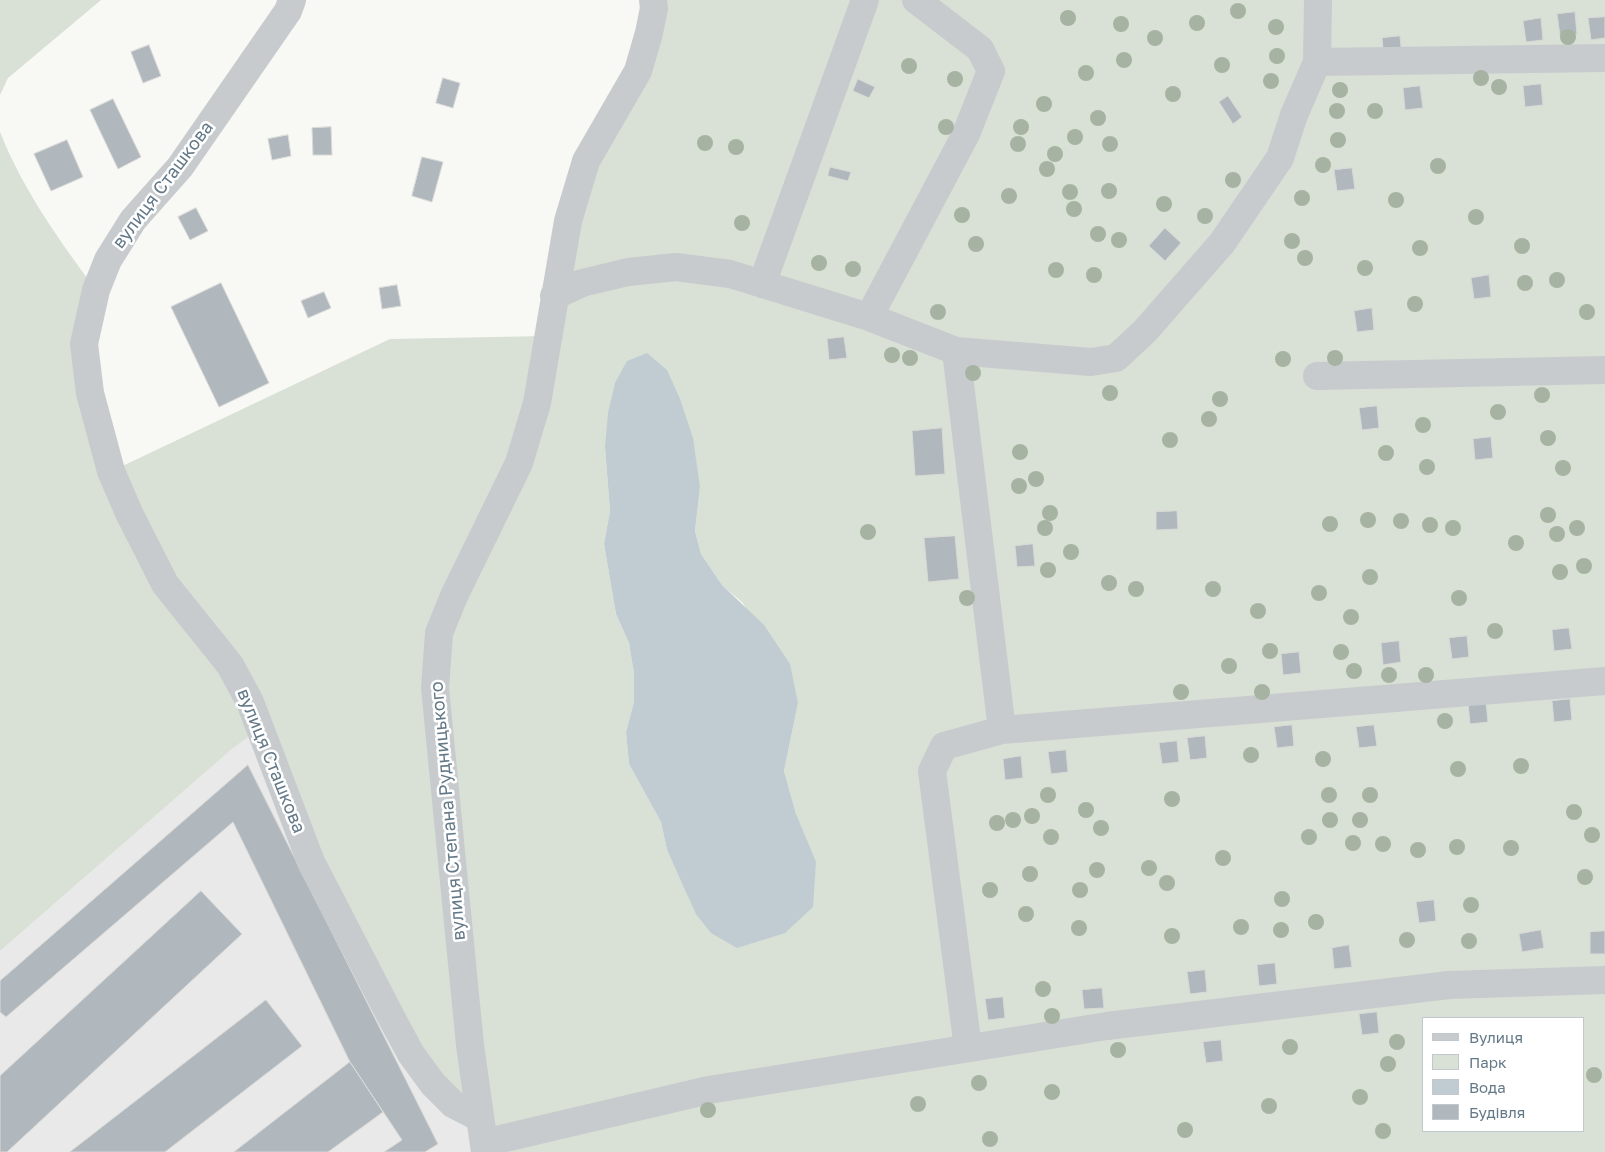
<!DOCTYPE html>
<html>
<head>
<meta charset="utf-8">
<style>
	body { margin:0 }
	#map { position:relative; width:1605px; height:1152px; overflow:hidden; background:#f8f8f4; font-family:"Golos Text",sans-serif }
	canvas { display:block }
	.legend { position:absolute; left:1422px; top:1017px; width:162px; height:115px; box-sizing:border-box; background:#fff; border:1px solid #c1c9cf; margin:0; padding:6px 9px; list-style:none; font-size:15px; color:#647988 }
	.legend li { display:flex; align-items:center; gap:10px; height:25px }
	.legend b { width:25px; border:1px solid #c1c9cf }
</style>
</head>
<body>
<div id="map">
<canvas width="1605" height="1152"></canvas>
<ul class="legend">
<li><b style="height:6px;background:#c7cbce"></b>Вулиця</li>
<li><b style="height:14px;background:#d9e0d5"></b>Парк</li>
<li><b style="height:14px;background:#c0ccd1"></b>Вода</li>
<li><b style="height:14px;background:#b0b8be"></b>Будівля</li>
</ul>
</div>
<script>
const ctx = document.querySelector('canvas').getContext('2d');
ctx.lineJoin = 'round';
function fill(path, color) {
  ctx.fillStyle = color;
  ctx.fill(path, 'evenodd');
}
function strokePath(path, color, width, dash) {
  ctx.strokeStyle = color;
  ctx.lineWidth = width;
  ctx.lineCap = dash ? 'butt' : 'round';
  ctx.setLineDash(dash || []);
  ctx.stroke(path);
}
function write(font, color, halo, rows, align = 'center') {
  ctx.font = font + ' "Golos Text",sans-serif';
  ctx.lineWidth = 5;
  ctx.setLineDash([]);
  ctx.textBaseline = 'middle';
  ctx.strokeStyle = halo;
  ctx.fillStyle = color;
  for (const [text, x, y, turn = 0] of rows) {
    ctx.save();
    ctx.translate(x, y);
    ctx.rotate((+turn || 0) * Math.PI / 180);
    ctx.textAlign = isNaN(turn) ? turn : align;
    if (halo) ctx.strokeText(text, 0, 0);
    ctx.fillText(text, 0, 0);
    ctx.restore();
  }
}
const built = new Path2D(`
	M 260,728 L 453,1104 L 485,1152 L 0,1152 L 0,951 L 232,749 Z`);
const green = new Path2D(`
	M 0,0 L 101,0 L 8,78 L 0,95 Z
	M 653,0 L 1605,0 L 1605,1152 L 485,1152 L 480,1118 L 433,1084 L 260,728 L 232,749 L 0,951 L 0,132 C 23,190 59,240 96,290 L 84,344 L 112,471 L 390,339 L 547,336 L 557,279 ZM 605,447 L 700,487 L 695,531 L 701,554 L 722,585 L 743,603 L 798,703 L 784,771 L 796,814 L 681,880 L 667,850 L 661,822 L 629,764 L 626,732 L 634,702 L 634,674 L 629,643 L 616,614 L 604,544 L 610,511 ZM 1424,1018 L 1584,1018 L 1584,1131 L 1424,1131 Z`);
const water = new Path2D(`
	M 647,353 L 667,370 L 680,399 L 693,438 L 700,487 L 695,531 L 701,554 L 722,585 L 764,625 L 790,664 L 798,703 L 784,771 L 796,814 L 816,862 L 813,907 L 785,933 L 737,948 L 711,933 L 696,914 L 667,850 L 661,822 L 629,764 L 626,732 L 634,702 L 634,674 L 629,643 L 616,614 L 604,544 L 610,511 L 605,447 L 608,413 L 615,383 L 627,361 Z`);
const building = new Path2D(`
	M 1575,12 L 1577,34 L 1560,36 L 1557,14 Z
	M 1605,17 L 1605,38 L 1591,40 L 1588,18 Z
	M 1541,18 L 1543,40 L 1526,42 L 1523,21 Z
	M 1400,36 L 1402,57 L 1384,60 L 1382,38 Z
	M 149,45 L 161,76 L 143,83 L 131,52 Z
	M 443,78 L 460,83 L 453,108 L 436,103 Z
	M 858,79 L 875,87 L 869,98 L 853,91 Z
	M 1541,84 L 1543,105 L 1525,107 L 1523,86 Z
	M 1420,86 L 1423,108 L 1405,110 L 1403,88 Z
	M 1228,96 L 1242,117 L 1233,124 L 1219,102 Z
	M 113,99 L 141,157 L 118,169 L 90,110 Z
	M 331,127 L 332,155 L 313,155 L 312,128 Z
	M 288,135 L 291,156 L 272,160 L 268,139 Z
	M 67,140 L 83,177 L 51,191 L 34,154 Z
	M 422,157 L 443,162 L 432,202 L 412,196 Z
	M 830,167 L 851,172 L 848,181 L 828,176 Z
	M 1352,168 L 1355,189 L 1337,191 L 1334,170 Z
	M 196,208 L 208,231 L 190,240 L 178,217 Z
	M 1165,228 L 1181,243 L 1165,261 L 1149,246 Z
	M 1489,275 L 1491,297 L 1474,299 L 1471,278 Z
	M 221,283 L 269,383 L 219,407 L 171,307 Z
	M 397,285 L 401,306 L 382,309 L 379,288 Z
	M 324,292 L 331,308 L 308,318 L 301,301 Z
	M 1372,308 L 1374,330 L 1357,332 L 1354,311 Z
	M 844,337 L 847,358 L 829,360 L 827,339 Z
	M 1377,406 L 1379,428 L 1362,430 L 1359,408 Z
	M 942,428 L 945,474 L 915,476 L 912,431 Z
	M 1491,437 L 1493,458 L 1475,460 L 1473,439 Z
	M 1177,511 L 1178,529 L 1156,530 L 1156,512 Z
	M 955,536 L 959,579 L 928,582 L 924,538 Z
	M 1033,544 L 1035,566 L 1017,567 L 1015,546 Z
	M 1569,628 L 1572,649 L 1554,651 L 1552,630 Z
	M 1467,636 L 1469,657 L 1452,659 L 1449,638 Z
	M 1399,641 L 1401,662 L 1383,665 L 1381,643 Z
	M 1299,652 L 1301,673 L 1283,675 L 1281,654 Z
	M 1570,699 L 1572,720 L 1554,722 L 1552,701 Z
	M 1486,701 L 1488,722 L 1470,724 L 1468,703 Z
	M 1292,725 L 1294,746 L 1277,748 L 1274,727 Z
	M 1374,725 L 1377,746 L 1359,748 L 1356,727 Z
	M 1205,736 L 1207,758 L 1190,760 L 1187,738 Z
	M 1177,741 L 1179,762 L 1162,764 L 1159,743 Z
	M 1066,750 L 1068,772 L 1051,774 L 1048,752 Z
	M 1021,756 L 1023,778 L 1005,780 L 1003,759 Z
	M 248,765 L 438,1144 L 425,1152 L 384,1152 L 402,1140 L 350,1062 L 233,822 L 6,1017 L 0,1012 L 0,981 Z
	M 201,891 L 242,934 L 7,1152 L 0,1152 L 0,1076 Z
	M 1434,900 L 1436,921 L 1419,923 L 1416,902 Z
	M 1541,930 L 1544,948 L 1522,952 L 1519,934 Z
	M 1605,931 L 1605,954 L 1590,954 L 1590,932 Z
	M 1349,945 L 1352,967 L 1334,969 L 1332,948 Z
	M 1275,963 L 1277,984 L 1259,986 L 1257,965 Z
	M 1205,970 L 1207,992 L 1190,994 L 1187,972 Z
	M 1102,988 L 1104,1008 L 1084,1009 L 1082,990 Z
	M 1003,997 L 1005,1018 L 988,1020 L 985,999 Z
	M 266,1000 L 302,1046 L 165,1152 L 70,1152 Z
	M 1377,1012 L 1379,1033 L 1362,1035 L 1359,1014 Z
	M 1221,1040 L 1223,1061 L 1206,1063 L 1203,1042 Z
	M 350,1062 L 383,1112 L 328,1152 L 234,1152 Z`);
const minor = new Path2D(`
	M 292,0 L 288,11 L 180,167 L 133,220 L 108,260 L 96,290 L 84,344 L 90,393 L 111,471 L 129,513 L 165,584 L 230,665 L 250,702 L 311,862 L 389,1013 L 411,1054 L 433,1084 L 453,1104 L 480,1118
	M 1317,62 L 1605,58
	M 762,284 L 865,0
	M 554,296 L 582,283 L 628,272 L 676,267 L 730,274 L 869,317 L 956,351 L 1091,362 L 1116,358 L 1145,331 L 1222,243 L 1280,158 L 1294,115 L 1317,62 L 1318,0
	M 869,317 L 966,134 L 991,71 L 980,49 L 916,0
	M 956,351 L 1002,730
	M 1317,376 L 1605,370
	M 968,1048 L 932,771 L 944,746 L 1002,730 L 1605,681
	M 484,1143 L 709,1090 L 1107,1026 L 1449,985 L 1605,980
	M 485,1152 L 470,1045 L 435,688 L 439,633 L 454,596 L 519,463 L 537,403 L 568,221 L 586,161 L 638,71 L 649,33 L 654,8 L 653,0`);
const trees = [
	[1238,11],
	[1068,18],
	[1197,23],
	[1121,24],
	[1276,27],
	[1568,37],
	[1155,38],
	[1277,56],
	[1124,60],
	[1222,65],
	[909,66],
	[1086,73],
	[1481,78],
	[955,79],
	[1271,81],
	[1499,87],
	[1340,90],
	[1173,94],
	[1044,104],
	[1337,111],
	[1375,111],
	[1098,118],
	[946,127],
	[1021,127],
	[1075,137],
	[1338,140],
	[705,143],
	[1018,144],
	[1110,144],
	[736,147],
	[1055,154],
	[1323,165],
	[1438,166],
	[1047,169],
	[1233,180],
	[1109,191],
	[1070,192],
	[1009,196],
	[1302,198],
	[1396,200],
	[1164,204],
	[1074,209],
	[962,215],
	[1205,216],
	[1476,217],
	[742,223],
	[1098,234],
	[1119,240],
	[1292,241],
	[976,244],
	[1522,246],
	[1420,248],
	[1305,258],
	[819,263],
	[1365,268],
	[853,269],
	[1056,270],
	[1094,275],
	[1557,280],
	[1525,283],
	[1415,304],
	[938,312],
	[1587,312],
	[892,355],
	[910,358],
	[1335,358],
	[1283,359],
	[973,373],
	[1110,393],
	[1542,395],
	[1220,399],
	[1498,412],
	[1209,419],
	[1423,425],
	[1548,438],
	[1170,440],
	[1020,452],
	[1386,453],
	[1427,467],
	[1563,468],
	[1036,479],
	[1019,486],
	[1050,513],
	[1548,515],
	[1368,520],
	[1401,521],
	[1330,524],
	[1430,525],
	[1045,528],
	[1453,528],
	[1577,528],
	[868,532],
	[1557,534],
	[1516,543],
	[1071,552],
	[1584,566],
	[1048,570],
	[1560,572],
	[1370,577],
	[1109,583],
	[1136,589],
	[1213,589],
	[1319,593],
	[967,598],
	[1459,598],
	[1258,611],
	[1351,617],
	[1495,631],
	[1270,651],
	[1341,652],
	[1229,666],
	[1354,671],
	[1389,675],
	[1426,675],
	[1181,692],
	[1262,692],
	[1445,721],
	[1251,755],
	[1323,759],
	[1521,766],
	[1458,769],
	[1048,795],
	[1329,795],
	[1370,795],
	[1172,799],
	[1086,810],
	[1574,812],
	[1032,816],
	[1013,820],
	[1330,820],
	[1360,820],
	[997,823],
	[1101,828],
	[1592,835],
	[1051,837],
	[1309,837],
	[1353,843],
	[1383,844],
	[1457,847],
	[1511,848],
	[1418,850],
	[1223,858],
	[1149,868],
	[1097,870],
	[1030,874],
	[1585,877],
	[1167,883],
	[990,890],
	[1080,890],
	[1282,899],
	[1471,905],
	[1026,914],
	[1316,922],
	[1241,927],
	[1079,928],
	[1281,930],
	[1172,936],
	[1407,940],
	[1469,941],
	[1043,989],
	[1052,1016],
	[1397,1042],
	[1290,1047],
	[1118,1050],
	[1388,1064],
	[1594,1075],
	[979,1083],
	[1052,1092],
	[1360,1097],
	[918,1104],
	[1269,1106],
	[708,1110],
	[1185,1130],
	[1383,1131],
	[990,1139]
];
const streetNames = [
	["вулиця Сташкова",163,185,-53],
	["вулиця Сташкова",271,761,68],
	["вулиця Степана Рудницького",448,811,-95]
];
fill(built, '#e8e9e8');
fill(green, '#d9e0d5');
fill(water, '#c0ccd1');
fill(building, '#b0b8be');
strokePath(building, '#d9d9d7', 1);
strokePath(minor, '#c7cbce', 28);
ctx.fillStyle = '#a7b3a2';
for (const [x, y] of trees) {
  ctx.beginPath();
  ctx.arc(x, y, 8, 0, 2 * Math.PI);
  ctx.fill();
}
write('18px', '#647988', '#fff', streetNames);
</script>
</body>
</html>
